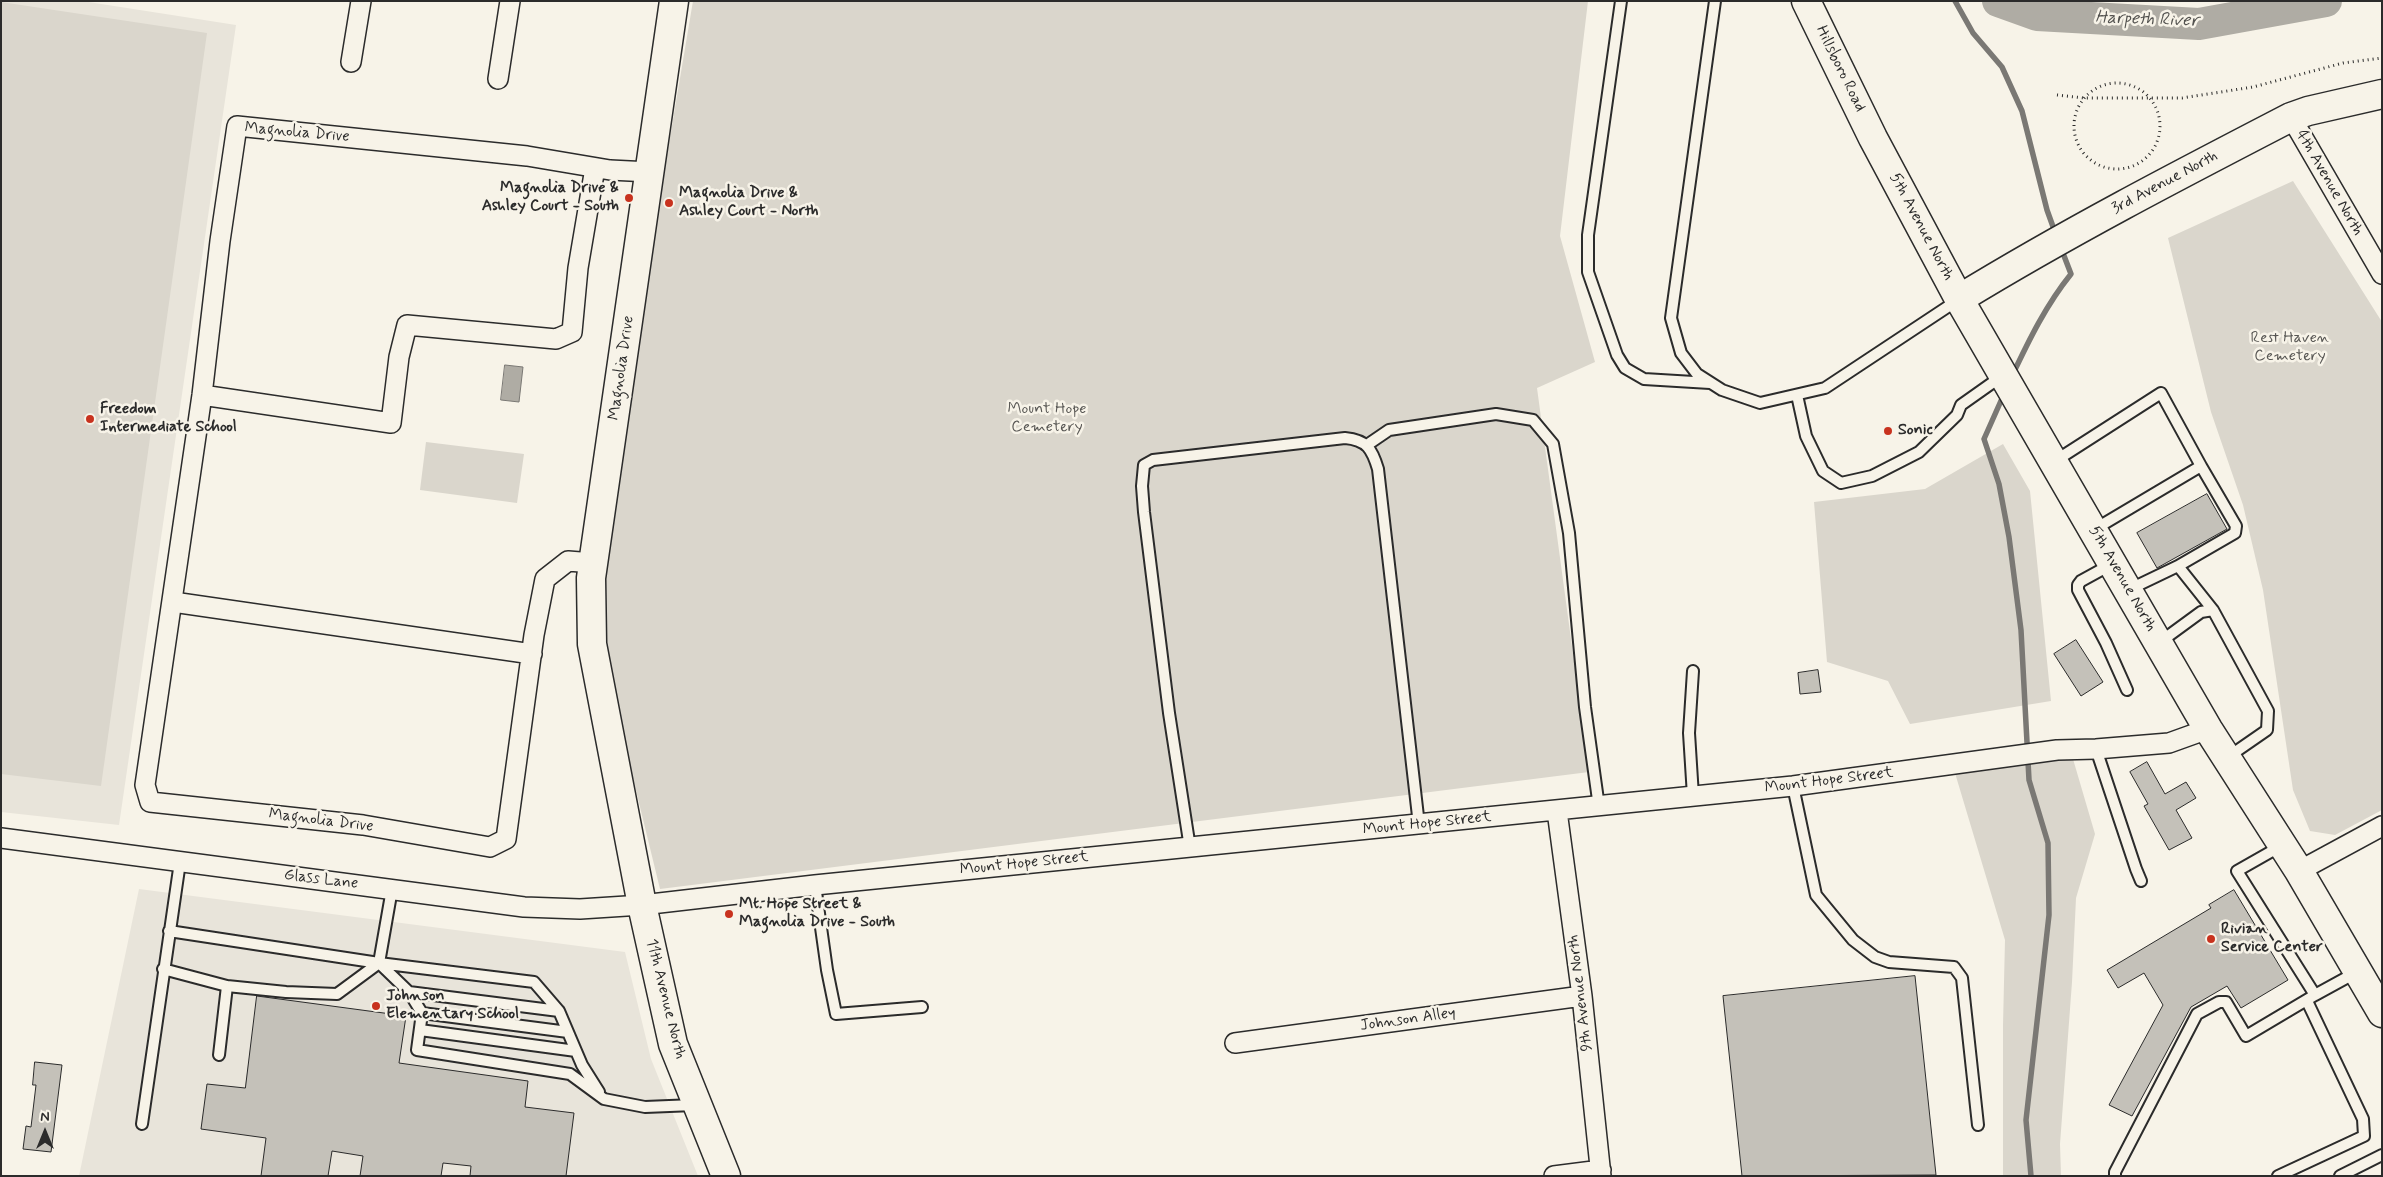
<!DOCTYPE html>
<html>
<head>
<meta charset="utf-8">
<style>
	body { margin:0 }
	#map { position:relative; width:2383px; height:1177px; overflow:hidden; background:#f7f3e8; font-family:Mynerve,sans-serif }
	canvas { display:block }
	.frame { position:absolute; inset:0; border:2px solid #2b2b2b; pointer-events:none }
	.north { position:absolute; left:20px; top:1107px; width:50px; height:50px; -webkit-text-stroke:4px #f7f3e8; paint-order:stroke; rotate:0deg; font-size:14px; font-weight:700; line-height:20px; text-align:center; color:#2b2b2b }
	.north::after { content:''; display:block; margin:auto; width:18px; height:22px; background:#2b2b2b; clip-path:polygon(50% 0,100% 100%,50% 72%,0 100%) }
</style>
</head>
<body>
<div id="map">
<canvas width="2383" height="1177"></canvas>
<div class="frame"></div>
<div class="north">N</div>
</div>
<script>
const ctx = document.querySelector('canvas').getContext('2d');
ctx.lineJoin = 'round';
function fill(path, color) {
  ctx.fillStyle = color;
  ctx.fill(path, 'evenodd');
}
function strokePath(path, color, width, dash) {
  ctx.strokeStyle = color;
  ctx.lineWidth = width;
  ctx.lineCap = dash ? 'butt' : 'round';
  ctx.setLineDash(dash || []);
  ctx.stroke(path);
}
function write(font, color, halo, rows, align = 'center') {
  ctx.font = font + ' Mynerve,sans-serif';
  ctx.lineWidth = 5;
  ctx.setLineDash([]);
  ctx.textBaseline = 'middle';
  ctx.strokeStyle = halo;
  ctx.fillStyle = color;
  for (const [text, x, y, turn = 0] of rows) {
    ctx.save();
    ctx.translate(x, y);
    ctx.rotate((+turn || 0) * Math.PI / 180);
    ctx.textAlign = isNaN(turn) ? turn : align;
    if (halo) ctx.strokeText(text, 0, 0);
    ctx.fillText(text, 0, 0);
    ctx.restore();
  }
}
const built = new Path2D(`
	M 1,1 L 82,1 L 236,25 L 119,825 L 1,812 Z
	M 139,889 L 625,952 L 651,1059 L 698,1176 L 79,1176 Z`);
const green = new Path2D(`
	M 693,1 L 1588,1 L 1560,236 L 1595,362 L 1537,388 L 1589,772 L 660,889 L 591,606 Z
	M 1,2 L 207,33 L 101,786 L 1,774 Z
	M 2293,181 L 2382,322 L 2382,810 L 2335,835 L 2310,831 L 2293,790 L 2263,590 L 2243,505 L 2211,412 L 2168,238 Z
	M 426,442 L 524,454 L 517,503 L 420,490 Z
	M 2003,444 L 2030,491 L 2051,701 L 1910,724 L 1888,681 L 1827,662 L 1814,502 L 1925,489 Z
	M 2073,759 L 2095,834 L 2076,898 L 2072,982 L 2060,1144 L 2061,1176 L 2003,1176 L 2003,1025 L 2005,940 L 1955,773 Z`);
const water = new Path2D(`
	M 505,365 L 523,367 L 519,402 L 501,400 Z`);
const stream = new Path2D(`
	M 1955,1 L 1973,33 L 2002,67 L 2022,111 L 2047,210 L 2056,235
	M 2012,376 C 2029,340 2046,305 2071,274 L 2061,248
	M 2004,394 L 1984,439 L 1999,484 L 2009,537 L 2021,630 L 2029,780 L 2048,843 L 2049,915 L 2026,1120 L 2031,1176`);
const river = new Path2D(`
	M 1998,1 L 2037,15 L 2199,24 L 2326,1`);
const building = new Path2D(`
	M 2207,494 L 2227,529 L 2157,568 L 2137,533 Z
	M 2076,640 L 2103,682 L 2081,696 L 2054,654 Z
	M 1818,670 L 1821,692 L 1800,694 L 1798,673 Z
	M 2147,762 L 2165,794 L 2186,782 L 2196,798 L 2176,810 L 2192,838 L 2169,850 L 2144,806 L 2148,804 L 2130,772 Z
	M 2234,890 L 2288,980 L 2241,1008 L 2227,986 L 2191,1007 L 2132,1116 L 2109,1105 L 2163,1005 L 2144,973 L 2118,988 L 2107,970 L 2211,908 L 2209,905 Z
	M 1915,976 L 1936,1175 L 1742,1176 L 1723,996 Z
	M 257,996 L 406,1016 L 399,1063 L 528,1081 L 525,1107 L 574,1113 L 566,1176 L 470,1176 L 471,1166 L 443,1163 L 441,1176 L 360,1176 L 363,1156 L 332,1151 L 328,1176 L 261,1176 L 266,1138 L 201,1129 L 207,1084 L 245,1088 Z
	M 35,1062 L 62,1065 L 51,1152 L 23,1149 L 26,1126 L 31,1127 L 36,1085 L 33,1085 Z`);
const path = new Path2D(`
	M2074 126a43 43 0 1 1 86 0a43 43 0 1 1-86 0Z
	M 2057,95 L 2084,98 L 2182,98 L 2253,87 L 2343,63 L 2382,58`);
const lane = new Path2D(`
	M 1621,1 L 1588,235 L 1588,272 L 1617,355 L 1625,368 L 1644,379 L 1710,383
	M 1715,1 L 1671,318 L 1681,353 L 1697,374 L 1722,390 L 1760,403 L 1825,388 L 1958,300
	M 1797,395 L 1806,436 L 1823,471 L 1841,483 L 1872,476 L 1919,452 L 1957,415 L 1961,405 L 2002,376
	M 1367,445 L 1389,430 L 1496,414 L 1533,420 L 1553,444 L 1569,533 L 1585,707 L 1599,807
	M 2055,461 L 2161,393 L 2201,466
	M 2095,529 L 2201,466 L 2236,526 L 2235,533 L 2178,566
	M 2112,564 L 2081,581 L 2078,585 L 2078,590 L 2106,643 L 2127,690
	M 2128,590 L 2178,566 L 2213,610
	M 2160,642 L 2201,612 L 2213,610 L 2268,711 L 2267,730 L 2228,757
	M 1693,671 L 1689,733 L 1693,796
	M 2096,749 L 2136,869 L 2141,881
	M 1793,786 L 1816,895 L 1853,940 L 1875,957 L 1889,962 L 1954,967 L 1962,978 L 1978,1125
	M 2281,846 L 2237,871 L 2315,995 L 2357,972
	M 1190,848 L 1169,713 L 1144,512 L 1142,486 L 1144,465 L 1153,460 L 1345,438 C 1367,440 1372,449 1378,469 L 1419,825
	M 815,885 L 827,970 L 836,1014 L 922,1007
	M 169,931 L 379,963 L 534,982 L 559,1011
	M 379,963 L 409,992 L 422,1013 L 417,1050 L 570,1074 L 604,1099 L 645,1107 L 694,1105
	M 163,969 L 227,986 L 286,992 L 337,994 L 379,963 L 392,889
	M 409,992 L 559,1011 L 582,1065 L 599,1092
	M 422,1013 L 568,1032
	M 420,1030 L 576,1051
	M 219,1055 L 227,986
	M 142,1124 L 180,862
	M 2115,1176 L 2115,1172 L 2197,1014 L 2219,1002 L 2226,1002 L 2246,1036 L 2315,995
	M 2278,1176 L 2364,1136 L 2363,1119 L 2307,1001
	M 2340,1176 L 2382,1155`);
const street = new Path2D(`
	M 351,62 L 361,1
	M 498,79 L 510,1
	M 2291,117 L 2382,274
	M 202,395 L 391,423 L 399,357 L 407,325 L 556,339 L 572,332 L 578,268 L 595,168
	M 593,563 L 568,561 L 545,579 L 534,635 L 506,839 L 490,847 L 363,825 L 150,802 L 145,785 L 202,395 L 220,241 L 237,126 L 527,156 L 610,170 L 650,172
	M 173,602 L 532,654
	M 1557,811 L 1582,996 L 1601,1176
	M 1,838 L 524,907 L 580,909 L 642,905 L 815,885 L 1793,786 L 2057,750 L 2096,749 L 2169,743 L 2208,729
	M 2299,871 L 2382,826
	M 1235,1043 L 1582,996
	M 1554,1176 L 1601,1170`);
const secondary = new Path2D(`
	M 674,1 L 591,578 L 592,644 L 642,905 L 673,1044 L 726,1176
	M 1959,299 C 2067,233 2179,175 2291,117 L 2308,111 L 2382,94`);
const primary = new Path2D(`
	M 1806,1 L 1873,138 L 1959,299 L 2208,729 L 2299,871 L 2382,1013`);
const markers = [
	[629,198,5,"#c8321e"],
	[669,203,5,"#c8321e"],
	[90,419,5,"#c8321e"],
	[1888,431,5,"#c8321e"],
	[729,914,5,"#c8321e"],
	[2211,939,5,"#c8321e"],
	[376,1006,5,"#c8321e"]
];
const streetNames = [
	["Hillsboro Road",1840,69,64],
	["Magnolia Drive",297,133,5],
	["3rd Avenue North",2165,183,-28],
	["4th Avenue North",2329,183,60],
	["5th Avenue North",1921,227,62],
	["Magnolia Drive",622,368,-82],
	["5th Avenue North",2122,579,60],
	["Mount Hope Street",1829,781,-7],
	["Magnolia Drive",321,821,7],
	["Mount Hope Street",1427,824,-6],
	["Mount Hope Street",1024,864,-6],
	["Glass Lane",321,880,7],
	["9th Avenue North",1581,993,-97],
	["11th Avenue North",665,999,76],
	["Johnson Alley",1408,1020,-8]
];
const poiNames = [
	["Magnolia Drive &",619,189,"right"],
	["Ashley Court - South",619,207,"right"],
	["Magnolia Drive &",679,194],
	["Ashley Court - North",679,212],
	["Freedom",100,410],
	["Intermediate School",100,428],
	["Sonic",1898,431],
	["Mt. Hope Street &",739,905],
	["Magnolia Drive - South",739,923],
	["Rivian",2221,930],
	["Service Center",2221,948],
	["Johnson",386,997],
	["Elementary School",386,1015]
];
const parkNames = [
	["Rest Haven",2290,339],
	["Cemetery",2290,357],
	["Mount Hope",1047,410],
	["Cemetery",1047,428]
];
const waterNames = [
	["Harpeth River",2147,20,2]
];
fill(built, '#e8e4da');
fill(green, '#dad6cc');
fill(water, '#afaca4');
strokePath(water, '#7a7874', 1);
strokePath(stream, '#7a7874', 5.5);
strokePath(river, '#afaca4', 32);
fill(building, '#c4c1b9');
strokePath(building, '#2b2b2b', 1);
strokePath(lane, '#2b2b2b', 14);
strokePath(street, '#2b2b2b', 22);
strokePath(secondary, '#2b2b2b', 31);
strokePath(primary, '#2b2b2b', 31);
strokePath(path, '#2b2b2b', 3, [1, 4]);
strokePath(lane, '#f7f3e8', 10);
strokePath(street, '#f7f3e8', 19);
strokePath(secondary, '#f7f3e8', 28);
strokePath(primary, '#f7f3e8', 28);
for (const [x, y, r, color] of markers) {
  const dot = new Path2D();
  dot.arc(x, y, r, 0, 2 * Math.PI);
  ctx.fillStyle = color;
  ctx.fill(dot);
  strokePath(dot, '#f7f3e8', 2);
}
write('16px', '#2b2b2b', '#f7f3e8', streetNames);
write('bold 16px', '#2b2b2b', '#f7f3e8', poiNames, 'left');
write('16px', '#575653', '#f7f3e8', parkNames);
write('italic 18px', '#53524f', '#f7f3e8', waterNames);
</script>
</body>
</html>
